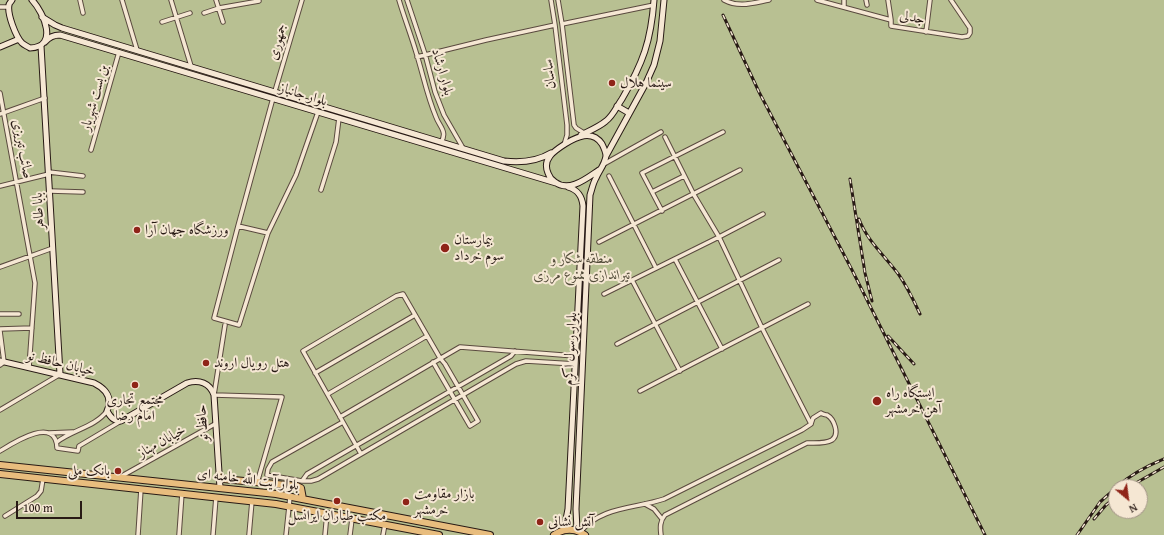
<!DOCTYPE html>
<html>
<head>
<meta charset="utf-8">
<style>
	body { margin:0 }
	#map { position:relative; width:1164px; height:535px; overflow:hidden; background:#f0dabc; font-family:"Gentium Book Plus",serif }
	canvas { display:block }
	.north { position:absolute; left:1108px; top:479px; width:40px; height:40px; box-sizing:border-box; background:#f5e7d3; border:1px solid #a39587; border-radius:50%; rotate:151deg; font-size:11px; font-weight:700; line-height:16px; text-align:center; color:#281a15 }
	.north::after { content:''; display:block; margin:auto; width:14px; height:18px; background:#8f2418; clip-path:polygon(50% 0,100% 100%,50% 72%,0 100%) }
	.scale { position:absolute; left:16px; top:501px; width:66px; height:18px; box-sizing:border-box; border:2px solid #281a15; border-top:0; padding-left:5px; font-size:12px; line-height:14px; white-space:nowrap; color:#281a15; -webkit-text-stroke:3px #f5e7d3; paint-order:stroke }
</style>
</head>
<body>
<div id="map">
<canvas width="1164" height="535"></canvas>
<div class="north">N</div>
<div class="scale">100 m</div>
</div>
<script>
const ctx = document.querySelector('canvas').getContext('2d');
ctx.lineJoin = 'round';
function fill(path, color) {
  ctx.fillStyle = color;
  ctx.fill(path, 'evenodd');
}
function strokePath(path, color, width, dash) {
  ctx.strokeStyle = color;
  ctx.lineWidth = width;
  ctx.lineCap = dash ? 'butt' : 'round';
  ctx.setLineDash(dash || []);
  ctx.stroke(path);
}
function write(font, color, halo, rows, align = 'center') {
  ctx.font = font + ' "Gentium Book Plus",Amiri,serif';
  ctx.lineWidth = 4;
  ctx.setLineDash([]);
  ctx.textBaseline = 'middle';
  ctx.strokeStyle = halo;
  ctx.fillStyle = color;
  for (const [text, x, y, turn = 0] of rows) {
    ctx.save();
    ctx.translate(x, y);
    ctx.rotate((+turn || 0) * Math.PI / 180);
    ctx.textAlign = isNaN(turn) ? turn : align;
    if (halo) ctx.strokeText(text, 0, 0);
    ctx.fillText(text, 0, 0);
    ctx.restore();
  }
}
const green = new Path2D(`
	M 0,0 L 1164,0 L 1164,535 L 0,535 ZM 1116,487 L 1140,487 L 1140,511 L 1116,511 Z`);
const minor = new Path2D(`
	M 80,0 L 83,13
	M 122,0 L 137,50
	M 171,0 L 191,66
	M 216,0 L 223,22
	M 399,0 C 404,17 411,35 416,52 C 423,74 427,96 436,117 C 439,126 448,132 441,142
	M 407,0 L 425,54 L 435,92 L 444,115 L 463,148
	M 551,0 L 555,25 L 567,125 L 567,135 L 564,145
	M 558,0 L 562,24 L 574,125 L 576,128 L 584,133
	M 724,0 C 739,8 753,3 769,0
	M 817,0 L 891,20 L 891,26 L 962,37 L 968,36 L 970,33 L 970,28 L 951,0
	M 844,0 L 844,7
	M 866,0 L 867,5
	M 888,0 L 891,20
	M 0,7 L 8,7
	M 204,13 L 219,8 L 259,1
	M 162,22 L 190,13
	M 562,24 L 654,5
	M 926,32 L 930,0
	M 417,57 L 486,40 L 555,25
	M 275,91 L 302,0
	M 0,93 L 35,283 L 29,368
	M 0,114 L 45,98
	M 665,137 L 694,195 L 719,237 L 762,328 L 811,424
	M 91,150 L 119,52
	M 604,164 L 661,132
	M 49,172 L 83,176
	M 609,176 L 656,268
	M 0,186 L 49,174
	M 321,190 L 336,142 L 339,118
	M 50,191 L 83,192
	M 652,192 L 684,176
	M 662,211 L 642,173 L 723,132
	M 238,226 L 268,233 L 239,325 L 214,318 L 238,226 L 273,98
	M 268,233 L 296,175 L 318,112
	M 599,242 L 740,170
	M 675,259 L 722,349
	M 0,267 L 53,248
	M 632,280 L 680,371
	M 604,294 L 719,237 L 763,214
	M 0,314 L 19,314
	M 225,325 L 214,395 L 282,397 L 257,483
	M 0,329 L 32,328
	M 0,331 L 4,362 L 0,365
	M 617,344 L 779,260
	M 515,351 L 511,356 L 307,474 L 302,481 L 311,481 L 318,479 L 516,364 L 526,361 L 575,364
	M 315,373 L 415,315
	M 640,391 L 808,304
	M 328,394 L 427,336
	M 0,410 L 59,375
	M 340,417 L 460,347 L 575,356
	M 49,433 L 73,432
	M 57,442 C 72,430 95,427 107,411
	M 0,451 C 13,443 56,415 57,448 L 78,451 L 79,446 L 121,421
	M 361,454 L 303,351 L 396,296 L 403,294 L 440,358 L 445,364 L 478,421 L 470,426 L 433,362
	M 120,477 L 215,424
	M 302,481 L 267,475 L 268,469 L 272,462 L 343,422
	M 645,504 L 654,509 L 662,519
	M 5,516 L 37,496 L 41,491 L 43,479
	M 580,532 C 602,506 634,509 664,499 L 802,430 L 811,424 L 813,418 L 821,413 C 822,414 826,415 827,415 C 834,419 840,434 832,440 C 825,444 815,443 807,443 L 665,515 C 660,521 660,527 661,535
	M 138,535 L 141,489
	M 179,535 L 182,493
	M 213,535 L 216,497
	M 249,535 L 252,501
	M 286,535 L 290,497
	M 325,535 L 327,513
	M 350,535 L 352,519
	M 383,535 L 385,524`);
const secondary = new Path2D(`
	M 12,0 C 11,2 9,3 9,5 C 7,14 16,37 22,43 C 24,45 27,46 30,48 C 59,47 44,13 32,0
	M 42,17 L 55,25 L 62,28 L 504,161 C 521,163 536,162 551,153
	M 45,42 C 49,37 53,35 60,35 L 556,183
	M 41,46 L 60,374
	M 0,47 L 19,39
	M 617,106 L 629,113
	M 581,135 C 589,131 599,127 606,121 C 613,116 617,106 622,99 C 643,63 651,41 654,0
	M 606,156 L 646,83 L 654,65 L 660,41 L 664,0
	M 0,361 L 94,383 C 106,389 113,398 107,411 C 111,418 114,421 121,421 L 187,383 C 199,379 210,383 214,395 L 220,488
	M 564,530 L 568,509 L 583,206 C 582,196 578,190 568,187
	M 577,530 L 576,509 L 590,195 C 592,189 593,183 596,178 C 599,171 605,164 606,156 C 606,152 604,148 602,144 C 592,129 576,137 565,144 C 554,151 542,159 548,173 C 549,176 552,180 555,182 C 569,193 587,178 599,170`);
const primary = new Path2D(`
	M 0,465 L 276,494 L 490,535
	M 0,474 L 276,504 L 439,535
	M 219,475 L 223,479 L 297,486 L 301,488 L 303,499`);
const trunk = new Path2D(`
	M 554,535 C 564,528 575,528 585,535`);
const rail = new Path2D(`
	M 723,15 L 759,92 L 852,270 L 985,535
	M 850,179 L 865,273 L 872,301
	M 859,219 C 867,241 886,257 899,275 C 908,288 914,301 920,314
	M 888,336 L 914,364
	M 1117,487 C 1130,475 1147,466 1164,459
	M 1129,487 L 1164,467
	M 1094,519 L 1106,505 L 1116,497
	M 1077,535 L 1100,502 L 1116,488`);
const markers = [
	[612,83,4,"#8f2418"],
	[137,230,4,"#8f2418"],
	[445,248,5,"#8f2418"],
	[206,363,4,"#8f2418"],
	[135,385,4,"#8f2418"],
	[877,401,5,"#8f2418"],
	[118,471,4,"#8f2418"],
	[337,501,4,"#8f2418"],
	[406,502,4,"#8f2418"],
	[540,522,4,"#8f2418"]
];
const streetNames = [
	["جدلی",912,18,10],
	["جمهوری",278,42,-74],
	["بلوار ارشاد",442,72,74],
	["ساسان",550,74,-97],
	["بلوار جانباز",303,95,17],
	["بن بست شهریار",95,98,-74],
	["صائب تبریزی",22,149,79],
	["بابا طاهر",39,211,-93],
	["بلوار رسول اکرم",571,349,-87],
	["خیابان حافظ نو",61,364,14],
	["حافظ نو",203,423,-94],
	["خیابان مهناز",162,442,-29],
	["بلوار آیت الله خامنه ای",248,480,7]
];
const poiNames = [
	["سینما هلال",620,83],
	["ورزشگاه جهان آرا",145,230],
	["بیمارستان",454,240],
	["سوم خرداد",454,256],
	["هتل رویال اروند",214,363],
	["ایستگاه راه",886,393],
	["آهن خرمشهر",886,409],
	["مجتمع تجاری",135,400,"center"],
	["امام رضا",135,416,"center"],
	["بانک ملی",110,471,"right"],
	["بازار مقاومت",414,494],
	["خرمشهر",414,510],
	["مكتب طياران ايرانسل",337,516,"center"],
	["آتش نشانی",548,522]
];
const parkNames = [
	["منطقه شکار و",582,259],
	["تیراندازی ممنوع مرزی",582,275]
];
fill(green, '#b8c092');
strokePath(minor, '#5a4a3f', 5.5);
strokePath(secondary, '#281a15', 7);
strokePath(primary, '#281a15', 8);
strokePath(trunk, '#281a15', 8);
strokePath(minor, '#f5e7d3', 3.5);
strokePath(secondary, '#f5e7d3', 5);
strokePath(primary, '#e8bd7e', 6);
strokePath(trunk, '#e8bd7e', 6);
strokePath(rail, '#281a15', 3);
strokePath(rail, '#f5e7d3', 1.5, [4.5]);
for (const [x, y, r, color] of markers) {
  const dot = new Path2D();
  dot.arc(x, y, r, 0, 2 * Math.PI);
  ctx.fillStyle = color;
  ctx.fill(dot);
  strokePath(dot, '#f5e7d3', 1.5);
}
write('14px', '#281a15', '#f5e7d3', streetNames);
write('14px', '#281a15', '#f5e7d3', poiNames, 'left');
write('italic 14px', '#534c3a', '#f5e7d3', parkNames);
</script>
</body>
</html>
